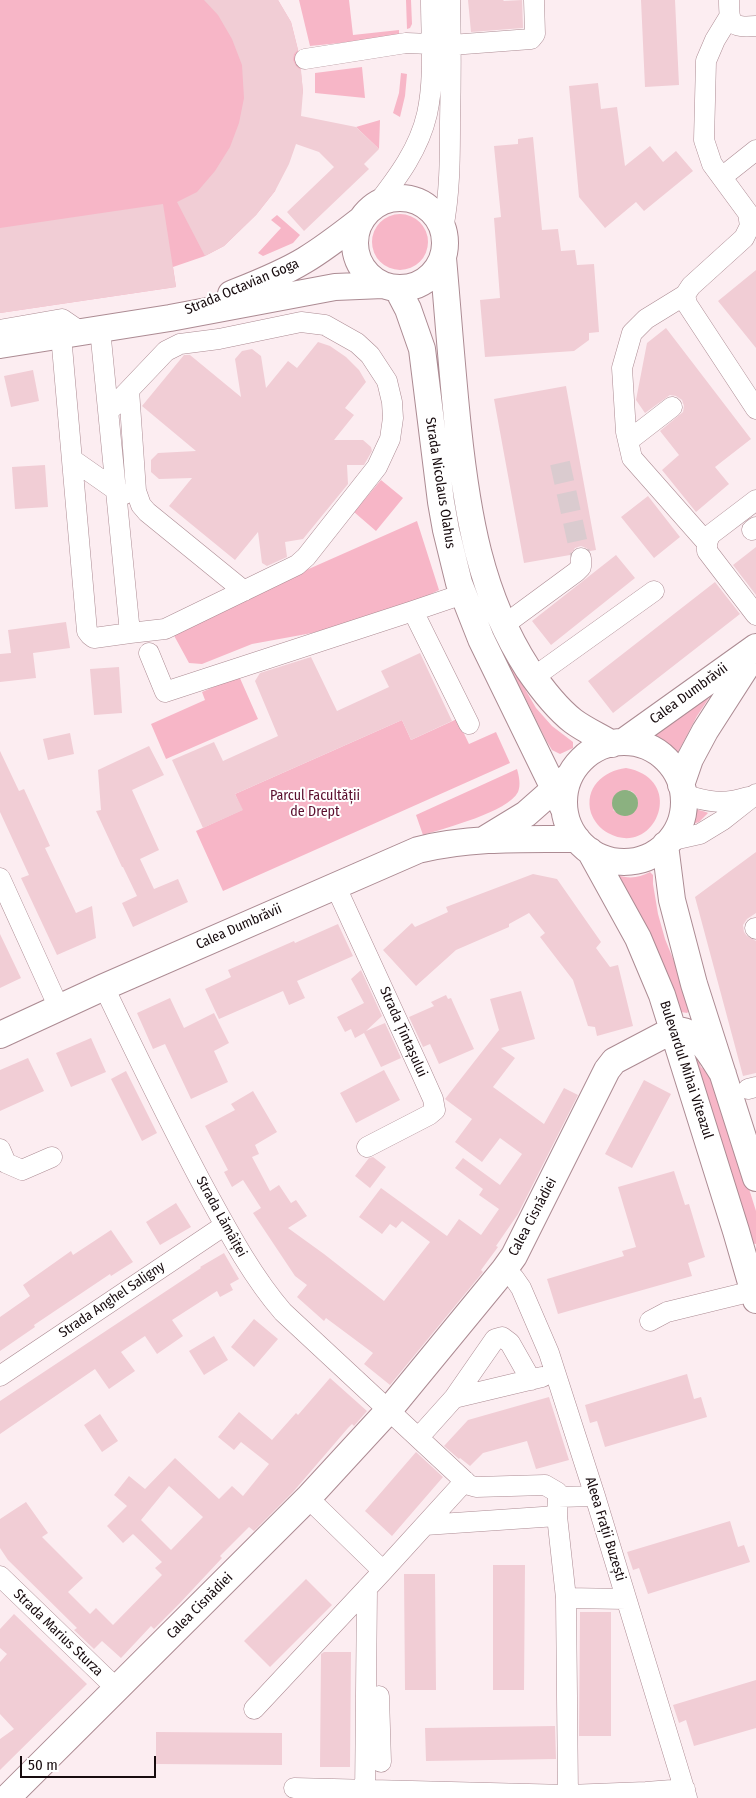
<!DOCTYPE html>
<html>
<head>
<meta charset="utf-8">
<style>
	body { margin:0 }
	#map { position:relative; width:756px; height:1798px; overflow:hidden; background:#fcedf1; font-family:"Fira Sans Condensed",sans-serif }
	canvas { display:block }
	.scale { position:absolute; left:20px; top:1756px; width:136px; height:22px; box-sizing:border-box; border:2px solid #170b0e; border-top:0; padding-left:6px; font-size:15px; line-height:18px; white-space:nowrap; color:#170b0e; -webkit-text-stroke:4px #fff; paint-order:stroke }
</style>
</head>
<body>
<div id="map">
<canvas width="756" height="1798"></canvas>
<div class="scale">50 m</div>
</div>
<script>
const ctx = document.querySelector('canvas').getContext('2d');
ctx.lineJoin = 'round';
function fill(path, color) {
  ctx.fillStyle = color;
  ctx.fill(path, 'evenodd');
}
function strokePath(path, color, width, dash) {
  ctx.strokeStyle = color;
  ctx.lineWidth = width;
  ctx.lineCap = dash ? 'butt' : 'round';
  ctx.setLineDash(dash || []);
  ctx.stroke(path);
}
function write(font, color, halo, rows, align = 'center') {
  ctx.font = font + ' "Fira Sans Condensed",sans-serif';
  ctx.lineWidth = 4;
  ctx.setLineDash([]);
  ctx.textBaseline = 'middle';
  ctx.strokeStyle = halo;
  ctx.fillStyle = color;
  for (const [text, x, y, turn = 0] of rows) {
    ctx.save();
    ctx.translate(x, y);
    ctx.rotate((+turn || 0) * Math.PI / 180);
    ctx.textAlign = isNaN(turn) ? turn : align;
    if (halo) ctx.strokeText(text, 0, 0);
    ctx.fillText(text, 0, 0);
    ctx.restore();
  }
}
const green = new Path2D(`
	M 0,0 L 278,0 L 291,22 L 299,54 L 303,92 L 275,191 L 256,215 L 224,246 L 205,256 L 173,267 L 176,287 L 0,313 Z
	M 299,0 L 349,0 L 353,35 L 399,30 L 399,37 L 310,46 Z
	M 406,0 L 411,0 L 412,24 L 410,28 L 407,29 Z
	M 362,67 L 365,98 L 315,93 L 315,73 Z
	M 401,73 L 407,74 L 405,96 L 400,117 L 393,113 L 399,93 Z
	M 380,120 L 379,149 L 356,127 Z
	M372 242a28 28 0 1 1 56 0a28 28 0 1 1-56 0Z
	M 277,215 L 300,235 L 293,243 L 263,256 L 258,253 L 281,228 L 271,220 Z
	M 381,480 L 403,498 L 376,531 L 354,512 Z
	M 449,487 L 452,488 L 459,523 L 504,653 L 536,708 L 552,726 L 573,742 L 573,748 L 560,754 L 552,750 L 546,740 L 484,615 L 465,563 Z
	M 417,521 L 439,590 L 403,608 L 312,633 L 252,644 L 202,664 L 189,663 L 171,630 Z
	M 239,676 L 258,719 L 166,759 L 151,724 L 205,700 L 202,692 Z
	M 715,689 L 697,716 L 675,758 L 672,758 L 650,739 Z
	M 457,719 L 469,744 L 496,732 L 510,763 L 223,891 L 196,831 L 242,810 L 235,794 L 402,720 L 411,740 Z
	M 626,768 C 688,779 655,859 608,833 C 600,829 594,821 591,813 C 584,788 603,771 626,768 ZM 628,790 L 633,792 L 637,797 L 623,816 L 613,810 Z
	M 517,769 C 519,776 521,785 518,792 C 508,812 445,828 423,835 L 416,815 Z
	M 688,807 L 706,812 L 708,813 L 699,822 L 687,826 L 684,822 Z
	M 650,872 L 653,875 L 653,884 L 658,914 L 665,939 L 685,988 L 689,1011 L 687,1013 L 681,1012 L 617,875 C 629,879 639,878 650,872 Z
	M 686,1038 L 694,1044 L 701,1067 L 714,1078 L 756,1211 L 756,1244 L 750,1243 Z`);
const water = new Path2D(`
	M612 803a13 13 0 1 1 26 0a13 13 0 1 1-26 0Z`);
const building = new Path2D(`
	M 204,0 L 278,0 L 291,22 L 298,50 L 294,54 L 293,60 L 296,66 L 301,70 L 303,92 L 301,116 L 356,127 L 379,149 L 364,164 L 369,169 L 304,231 L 287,212 L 334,167 L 319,152 L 296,144 L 289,164 L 275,191 L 256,215 L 224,246 L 205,256 L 177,202 L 197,192 L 215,171 L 230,147 L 239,123 L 244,98 L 242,65 L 232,39 L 218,15 Z
	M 468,0 L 503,0 L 504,1 L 522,0 L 523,28 L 471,32 Z
	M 641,0 L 675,0 L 679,85 L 645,87 Z
	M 598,83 L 601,109 L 617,107 L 625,166 L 650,146 L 663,162 L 676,151 L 693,171 L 644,211 L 636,202 L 605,228 L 579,197 L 569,86 Z
	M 533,137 L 542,230 L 558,229 L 561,251 L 575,250 L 577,265 L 594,264 L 599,332 L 589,333 L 589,340 L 574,351 L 485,357 L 480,300 L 500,298 L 494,218 L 501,217 L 494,146 L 518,144 L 518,139 Z
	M 163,204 L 176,287 L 0,313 L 0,228 Z
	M 756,270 L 756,348 L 718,301 Z
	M 666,328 L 751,439 L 715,467 L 729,484 L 696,512 L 662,470 L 679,455 L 660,431 L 683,412 L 684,406 L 682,400 L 676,396 L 670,395 L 645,413 L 636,400 L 647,343 Z
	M 318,342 L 330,346 L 346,357 L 359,370 L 366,382 L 345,408 L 354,415 L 334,440 L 363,440 L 371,447 L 372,451 L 364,465 L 347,465 L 348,484 L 303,539 L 285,542 L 287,557 L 267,566 L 262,563 L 258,532 L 235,560 L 169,506 L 192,478 L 159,479 L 151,472 L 151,460 L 158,453 L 196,451 L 142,406 L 184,355 L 190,355 L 241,397 L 235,359 L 242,351 L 252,349 L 261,356 L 266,388 L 288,361 L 297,368 Z
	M 33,370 L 39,401 L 11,407 L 4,376 Z
	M 566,386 L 596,550 L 590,551 L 586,548 L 581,546 L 575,548 L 570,555 L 524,563 L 494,399 Z
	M 45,465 L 48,507 L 15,509 L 12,467 Z
	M 648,496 L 680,537 L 654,558 L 621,517 Z
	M 756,547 L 756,595 L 733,565 Z
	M 616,555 L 635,578 L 551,645 L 532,621 Z
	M 715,582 L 740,614 L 613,713 L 588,681 Z
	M 66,622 L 70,648 L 33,653 L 36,678 L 0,682 L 0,654 L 11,653 L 8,630 Z
	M 420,653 L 452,721 L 411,740 L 402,720 L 235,794 L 243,810 L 203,828 L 172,760 L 214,742 L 223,761 L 278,736 L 255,681 L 260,673 L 311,657 L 337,711 L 389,687 L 381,671 Z
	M 119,667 L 122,713 L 94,715 L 90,669 Z
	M 70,733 L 74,754 L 48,760 L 43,739 Z
	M 149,746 L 164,775 L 132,790 L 159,850 L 140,859 L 154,889 L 178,879 L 188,902 L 133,927 L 122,903 L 137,896 L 123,867 L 122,867 L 96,811 L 101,810 L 98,770 Z
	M 0,751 L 19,791 L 24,789 L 50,846 L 45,848 L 76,913 L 92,906 L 96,938 L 57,955 L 21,878 L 29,875 L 0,812 Z
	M 756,852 L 756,913 L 747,919 L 743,925 L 744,932 L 747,936 L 756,941 L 756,1073 L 743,1076 L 695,897 Z
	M 533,874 L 557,879 L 601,942 L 596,948 L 610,967 L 618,965 L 633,1026 L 597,1036 L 595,1027 L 588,1026 L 573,980 L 540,937 L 545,933 L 529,913 L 509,924 L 509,927 L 456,950 L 416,986 L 383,950 L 412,923 L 415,927 L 448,912 L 446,907 Z
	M 338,924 L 353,956 L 297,981 L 305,998 L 289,1005 L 283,991 L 219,1019 L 205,989 L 231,977 L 228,970 L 294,941 L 295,943 Z
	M 0,934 L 21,978 L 0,988 Z
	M 361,970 L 382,1016 L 366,1031 L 385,1023 L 401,1058 L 381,1067 L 364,1033 L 355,1038 L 351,1029 L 345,1032 L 337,1017 L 364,1003 L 351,979 Z
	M 521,991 L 535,1039 L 501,1048 L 515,1058 L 493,1087 L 544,1124 L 564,1088 L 578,1095 L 518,1214 L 496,1246 L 498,1247 L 481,1270 L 483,1272 L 390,1385 L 364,1364 L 373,1353 L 326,1318 L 324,1321 L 297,1297 L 307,1285 L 295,1276 L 253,1213 L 261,1208 L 243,1180 L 232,1187 L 224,1172 L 228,1170 L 205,1126 L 235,1110 L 231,1104 L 253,1091 L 277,1132 L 255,1145 L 259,1154 L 252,1157 L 270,1191 L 279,1185 L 291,1203 L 296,1200 L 307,1216 L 288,1228 L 324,1254 L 384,1301 L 430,1242 L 402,1221 L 396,1228 L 390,1224 L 382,1234 L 359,1217 L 381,1188 L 447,1236 L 459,1219 L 481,1235 L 499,1209 L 479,1195 L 483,1189 L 455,1168 L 463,1158 L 500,1185 L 522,1154 L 500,1138 L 482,1162 L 455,1142 L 472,1119 L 445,1099 L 499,1030 L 490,999 Z
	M 446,995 L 448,999 L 451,998 L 474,1049 L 439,1064 L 430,1044 L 423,1047 L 409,1017 L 434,1006 L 431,1002 Z
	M 170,998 L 184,1028 L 214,1013 L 229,1043 L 214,1051 L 228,1082 L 191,1099 L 165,1044 L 153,1049 L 137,1013 Z
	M 91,1038 L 106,1072 L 71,1087 L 56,1053 Z
	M 28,1058 L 44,1091 L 0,1111 L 0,1070 Z
	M 384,1070 L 400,1100 L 356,1123 L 340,1093 Z
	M 126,1071 L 157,1133 L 142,1141 L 111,1079 Z
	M 644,1080 L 671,1094 L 632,1168 L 605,1154 Z
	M 373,1157 L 386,1167 L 370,1188 L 355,1176 L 369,1158 Z
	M 674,1171 L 685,1205 L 689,1204 L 705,1257 L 688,1263 L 692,1276 L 558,1314 L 547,1279 L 624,1256 L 622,1251 L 636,1247 L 618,1187 Z
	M 176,1203 L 191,1227 L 160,1245 L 146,1222 Z
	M 111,1230 L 133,1262 L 111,1276 L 110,1274 L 34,1325 L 35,1327 L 0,1351 L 0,1317 L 30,1296 L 23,1285 L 71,1251 L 73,1255 Z
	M 224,1253 L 239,1279 L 230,1284 L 233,1290 L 220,1297 L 217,1291 L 172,1320 L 183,1336 L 157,1354 L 145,1336 L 121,1352 L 135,1371 L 109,1389 L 95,1369 L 0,1434 L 0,1401 L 201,1268 L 200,1267 Z
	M 254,1319 L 278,1339 L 254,1367 L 231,1347 Z
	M 214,1336 L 228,1360 L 204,1375 L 189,1351 Z
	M 687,1374 L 694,1399 L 701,1397 L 707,1417 L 605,1447 L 597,1421 L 590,1423 L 585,1405 Z
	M 330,1378 L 367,1411 L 354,1426 L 352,1424 L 348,1428 L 293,1492 L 254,1531 L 249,1527 L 220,1556 L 222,1558 L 179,1604 L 154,1629 L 151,1626 L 121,1658 L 102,1641 L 94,1649 L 74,1630 L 77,1628 L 8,1560 L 0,1548 L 0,1519 L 26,1502 L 48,1533 L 42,1537 L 83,1578 L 68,1592 L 90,1614 L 96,1608 L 113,1625 L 162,1575 L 155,1568 L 162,1562 L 133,1534 L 123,1543 L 107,1526 L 127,1506 L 114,1495 L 129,1476 L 145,1489 L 175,1458 L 219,1499 L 232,1486 L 243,1496 L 269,1464 L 241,1442 L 234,1450 L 218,1437 L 239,1412 L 272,1440 L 296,1413 L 298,1415 ZM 169,1486 L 203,1517 L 171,1550 L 141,1520 Z
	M 549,1397 L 569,1460 L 536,1469 L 527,1441 L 483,1453 L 470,1466 L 460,1458 L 459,1459 L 444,1446 L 468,1420 Z
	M 100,1414 L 118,1441 L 102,1452 L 84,1425 Z
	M 416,1452 L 443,1477 L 392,1536 L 365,1511 Z
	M 730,1521 L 738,1547 L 744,1545 L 750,1562 L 648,1594 L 639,1568 L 633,1570 L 627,1552 Z
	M 493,1565 L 525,1565 L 524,1690 L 493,1690 Z
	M 404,1574 L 435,1574 L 436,1690 L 405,1690 Z
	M 306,1579 L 332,1605 L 270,1667 L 244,1641 Z
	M 580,1612 L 611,1612 L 611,1736 L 579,1736 Z
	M 14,1614 L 87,1684 L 0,1770 L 0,1739 L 14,1729 L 0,1714 L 0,1662 L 7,1654 L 0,1648 L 0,1629 Z
	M 324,1652 L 351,1652 L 350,1767 L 320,1767 L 321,1654 Z
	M 756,1680 L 756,1728 L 694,1746 L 686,1720 L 679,1723 L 673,1705 Z
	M 555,1726 L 556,1759 L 426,1761 L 425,1728 Z
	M 156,1732 L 282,1733 L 282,1765 L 156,1764 Z`);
const minorTunnel = new Path2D(`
	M 560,463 L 581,558`);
const minor = new Path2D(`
	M 729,0 C 729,24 731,28 756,26
	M 729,17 L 715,40 L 706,61 L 704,140 L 712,164 L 748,213 L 750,226 L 744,238 L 691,286 L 685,295 L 687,304 L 756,409
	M 451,45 L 531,39 L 535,34 L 534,0
	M 305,59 L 406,43 L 431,44
	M 722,177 L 756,150
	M 377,204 C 398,177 419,149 427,114 C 435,78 431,37 431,0
	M 443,229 C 450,193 450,158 450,122 C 451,81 451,41 450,0
	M 685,295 L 646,319 L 632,333 L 622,368 L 626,432 L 632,458 L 707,543
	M 0,330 L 62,319 L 81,332
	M 61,335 L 87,631 L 90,635 L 94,638 L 130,633 L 100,329
	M 129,390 L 136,491 L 141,505 L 147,512 L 244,591
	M 109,411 L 166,351 L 180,344 L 219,339 L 301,322 L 325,325 L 357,343 L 370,355 L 387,381 L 392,402 L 393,418 L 390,439 L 377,467 L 306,557 L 297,565 L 165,629 L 130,633
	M 628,441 L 672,407
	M 73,460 L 123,495
	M 756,500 L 710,535 L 707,543 L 707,551 L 756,615
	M 752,530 L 756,527
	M 413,611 L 469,724
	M 504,625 L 576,572 L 581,567 L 581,558
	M 149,653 L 165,692 L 413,611 L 463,594
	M 534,677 L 654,591
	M 683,794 C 707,802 723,805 748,797
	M 669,841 L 700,834 L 723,820 L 756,794
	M 0,878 L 59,1008
	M 335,885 L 420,1070 L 433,1099 L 435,1110 L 429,1115 L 367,1147
	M 755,928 L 756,929
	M 104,987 C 137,1056 170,1124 206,1191 C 229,1233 252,1276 283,1312 L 469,1485 L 476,1487 L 545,1485 L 557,1492 L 558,1497 L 557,1516 L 566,1598 L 568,1795
	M 748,1089 L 756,1087
	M 0,1149 L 6,1163 L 22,1170 L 52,1157
	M 504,1270 L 514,1278 L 521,1288 L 549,1353 L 595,1496 L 687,1798
	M 650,1321 L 667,1312 L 753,1291
	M 0,1376 L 225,1225
	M 454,1398 L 542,1377
	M 419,1437 L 454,1398 L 495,1339 L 502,1337 L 510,1343 L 531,1380
	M 558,1497 L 595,1496
	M 308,1498 L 383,1571
	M 425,1525 L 557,1516
	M 0,1576 L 117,1689
	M 566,1598 L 626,1599
	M 379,1696 L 381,1762
	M 254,1709 L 383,1571 L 465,1481
	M 294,1788 L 568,1795 L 646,1792 L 685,1789
	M 365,1798 L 367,1588`);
const major = new Path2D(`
	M355 243a45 45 0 1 1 90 0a45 45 0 1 1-90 0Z
	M 443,258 C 448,314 452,371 458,428 C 467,513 480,595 528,669 C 541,688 555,707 573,721 C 585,730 599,736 612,744
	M 397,288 L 408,309 L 422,349 L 441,502 L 446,530 L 459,583 L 481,639 L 564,809
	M 231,294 C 256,284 282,274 305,260 C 325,248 344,233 362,219
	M 0,345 L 170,318 L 335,287 L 383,285
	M 623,742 L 756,647
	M564 802a60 60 0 1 1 120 0a60 60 0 1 1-120 0Z
	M 681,785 L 690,759 L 705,731 L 755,653
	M 485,839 L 526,814 L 568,777
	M 665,845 L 672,900 L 694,984 L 756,1178
	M 590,851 L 638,938 L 662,995 L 736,1231 L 756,1300
	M 0,1035 L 104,987 L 418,850 C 470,837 524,839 577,839
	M 7,1798 L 308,1498 L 389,1410 L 504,1270 L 514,1256 L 607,1070 L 614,1061 L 673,1030 C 698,1028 711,1056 723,1074`);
const streetNames = [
	["Strada Octavian Goga",242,287,-23],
	["Strada Nicolaus Olahus",440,483,81],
	["Calea Dumbrăvii",689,694,-36],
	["Calea Dumbrăvii",239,927,-24],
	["Strada Țintașului",403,1032,66],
	["Bulevardul Mihai Viteazul",686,1070,72],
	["Strada Lămâiței",221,1217,61],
	["Calea Cisnădiei",533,1217,-62],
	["Strada Anghel Saligny",112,1300,-34],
	["Aleea Frații Buzești",605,1529,73],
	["Calea Cisnădiei",200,1606,-45],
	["Strada Marius Sturza",58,1633,44]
];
const parkNames = [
	["Parcul Facultății",315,796],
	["de Drept",315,812]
];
fill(green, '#f7b6c7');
fill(water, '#8bb180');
fill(building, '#f1cdd5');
strokePath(minorTunnel, '#dacbcf', 20, [20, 10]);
strokePath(minor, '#ac8b93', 21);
strokePath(major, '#ac8b93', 28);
strokePath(minor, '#fff', 20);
strokePath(major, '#fff', 26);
write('14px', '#170b0e', '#fff', streetNames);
write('14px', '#5a0e2d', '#fff', parkNames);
</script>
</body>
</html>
